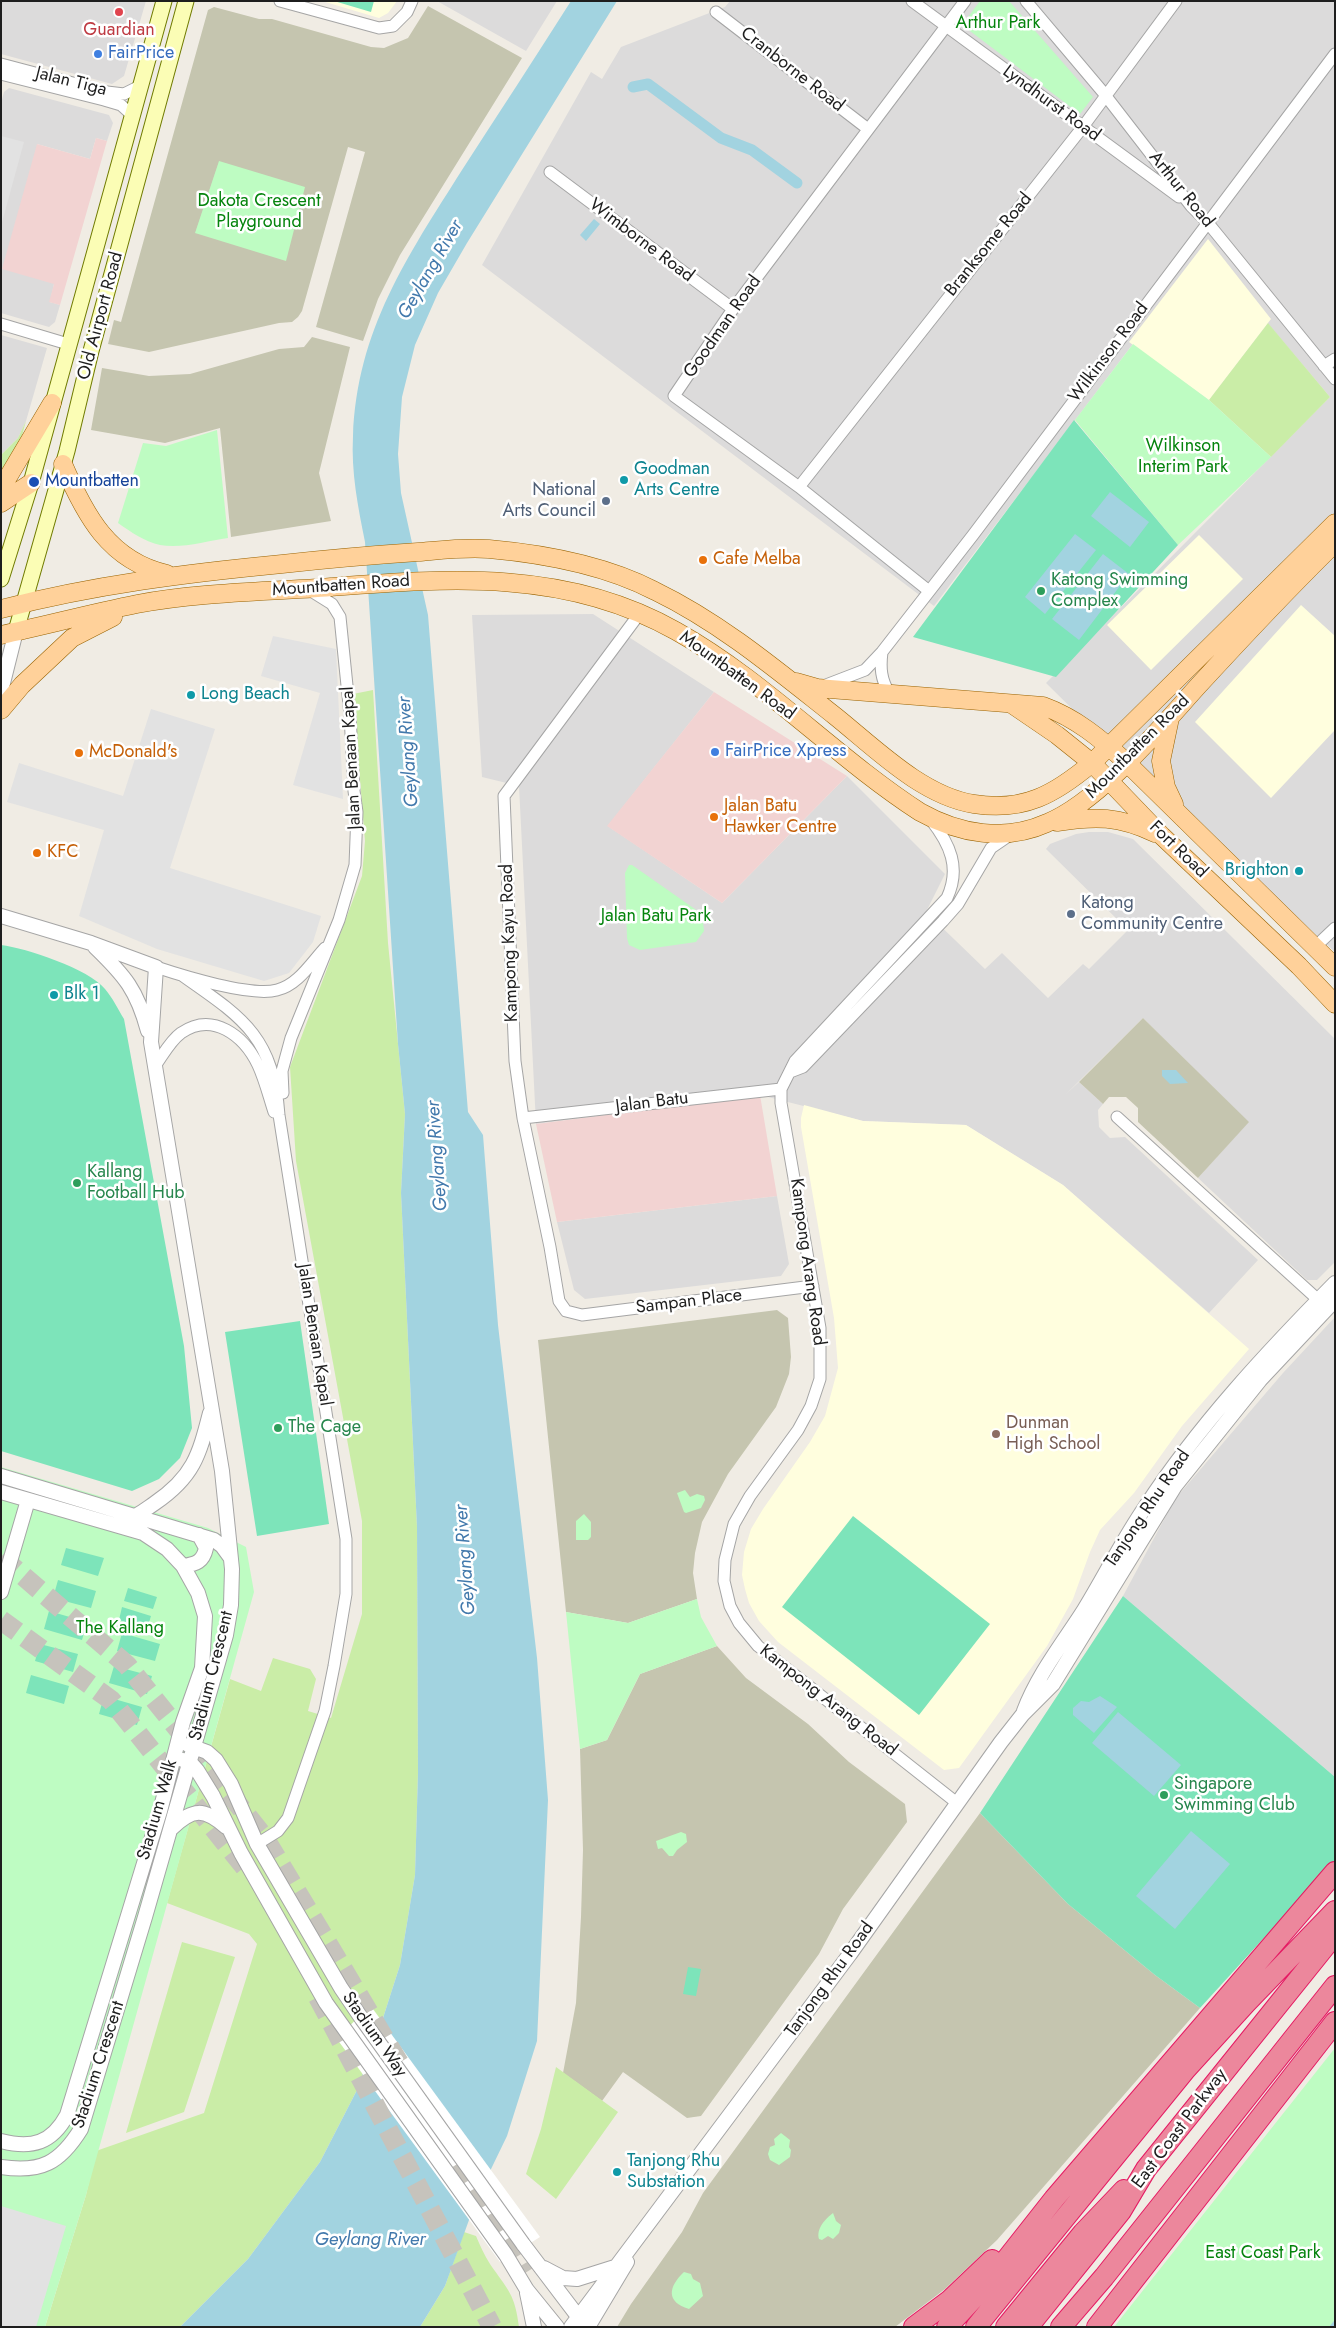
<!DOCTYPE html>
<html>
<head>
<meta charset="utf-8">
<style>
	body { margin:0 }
	#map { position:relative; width:1336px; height:2328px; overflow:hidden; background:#f0ece4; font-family:Jost,sans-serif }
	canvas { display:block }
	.frame { position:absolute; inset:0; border:2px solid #1e1e1e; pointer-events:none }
</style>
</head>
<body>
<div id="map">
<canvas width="1336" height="2328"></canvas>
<div class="frame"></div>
</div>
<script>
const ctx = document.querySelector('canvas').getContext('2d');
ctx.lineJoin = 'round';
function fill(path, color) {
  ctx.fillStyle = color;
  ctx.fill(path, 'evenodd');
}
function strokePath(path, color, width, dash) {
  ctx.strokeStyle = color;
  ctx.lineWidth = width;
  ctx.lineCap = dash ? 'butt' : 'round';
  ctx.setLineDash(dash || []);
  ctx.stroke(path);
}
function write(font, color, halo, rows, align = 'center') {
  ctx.font = font + ' Jost,sans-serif';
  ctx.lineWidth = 5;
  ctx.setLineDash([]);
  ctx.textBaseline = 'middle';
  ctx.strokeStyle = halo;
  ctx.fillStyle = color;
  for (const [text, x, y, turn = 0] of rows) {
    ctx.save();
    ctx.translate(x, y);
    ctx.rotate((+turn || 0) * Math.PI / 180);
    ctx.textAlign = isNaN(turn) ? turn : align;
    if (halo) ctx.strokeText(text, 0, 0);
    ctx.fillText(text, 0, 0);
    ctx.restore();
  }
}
const residential = new Path2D(`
	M 1,1 L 146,1 L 124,76 L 112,84 L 1,54 Z
	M 437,1 L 557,1 L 526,51 Z
	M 730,1 L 1335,1 L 1335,952 L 1132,768 L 1046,683 L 1330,397 L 1205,249 L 934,606 L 482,265 L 591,72 L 602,79 L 621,47 L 725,7 Z
	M 9,88 L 109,115 L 113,123 L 107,141 L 96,138 L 90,159 L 37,144 L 54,284 L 50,302 L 60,305 L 55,322 L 49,327 L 1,313 L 1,103 L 4,92 Z
	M 1,335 L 47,348 L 26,421 L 18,438 L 1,455 Z
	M 593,614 L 714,692 L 608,826 L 722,903 L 847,776 L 945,874 L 926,912 L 985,969 L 1002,953 L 1048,998 L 1083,964 L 1089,969 L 1128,930 L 1046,849 L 1050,844 L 1076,834 L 1089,832 L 1108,832 L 1133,839 L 1335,1039 L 1335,1262 L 1317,1280 L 1307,1280 L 1198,1178 L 1248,1122 L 1143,1018 L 1066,1094 L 1079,1082 L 1103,1104 L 1098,1110 L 1099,1127 L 1110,1138 L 1125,1137 L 1258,1260 L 1209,1313 L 1063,1185 L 966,1125 L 863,1121 L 760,1095 L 536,1124 L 519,786 L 482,777 L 472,615 Z
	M 777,1196 L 789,1264 L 781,1276 L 585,1299 L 574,1290 L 557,1222 Z
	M 1335,1317 L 1335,1777 L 1123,1596 L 1175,1499 L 1283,1373 Z`);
const commercial = new Path2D(`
	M 96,138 L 107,141 L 60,305 L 49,302 L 54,284 L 2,269 L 37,144 L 90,159 Z
	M 714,692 L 847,776 L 722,903 L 607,826 Z
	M 760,1095 L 777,1196 L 557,1222 L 536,1124 Z`);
const education = new Path2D(`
	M 322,1 L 397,1 L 388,13 L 379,18 Z
	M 1208,239 L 1271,319 L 1209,400 L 1129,342 Z
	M 1199,535 L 1243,579 L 1151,670 L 1107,625 Z
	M 1301,605 L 1335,636 L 1335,730 L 1271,798 L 1195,722 Z
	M 804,1105 L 863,1121 L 966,1125 L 1063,1185 L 1249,1349 L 1182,1426 L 1134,1493 L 1100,1530 L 1090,1552 L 1073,1599 L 1047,1646 L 959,1768 L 944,1770 L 778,1642 L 759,1621 L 749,1603 L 745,1589 L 742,1575 L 744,1552 L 751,1529 L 763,1509 L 810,1442 L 825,1416 L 838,1368 L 834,1318 L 801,1127 L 801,1118 Z`);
const construction = new Path2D(`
	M 428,6 L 522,58 L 400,255 L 378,299 L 363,341 L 316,327 L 365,152 L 348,147 L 302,311 L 298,317 L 292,322 L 279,323 L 149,352 L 108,344 L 114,320 L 121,322 L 208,10 L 214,7 L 259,19 L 272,19 L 371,47 L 384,48 L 408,38 Z
	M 312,337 L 350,347 L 319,473 L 331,521 L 231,537 L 220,428 L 165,443 L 91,430 L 102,368 L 149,376 L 190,374 L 279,349 L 304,347 Z
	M 1143,1018 L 1249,1122 L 1198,1178 L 1138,1122 L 1138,1108 L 1126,1097 L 1109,1097 L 1103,1104 L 1079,1082 Z
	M 777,1310 L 788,1318 L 791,1357 L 789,1374 L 776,1407 L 728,1474 L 702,1522 L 695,1553 L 693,1573 L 697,1599 L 628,1623 L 566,1612 L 538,1340 Z
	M 717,1646 L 746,1678 L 808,1724 L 849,1762 L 905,1804 L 907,1822 L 843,1909 L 819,1954 L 701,2116 L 687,2118 L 623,2072 L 602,2101 L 563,2073 L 576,2003 L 581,1917 L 583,1850 L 580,1749 L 607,1740 L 640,1674 Z
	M 980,1813 L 1068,1904 L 1155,1975 L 1200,2008 L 997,2240 L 945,2289 L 895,2327 L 617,2327 L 631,2304 L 682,2232 L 703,2193 Z`);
const grass = new Path2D(`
	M 1268,323 L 1330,397 L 1271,457 L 1209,400 Z
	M 26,421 L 20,443 L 1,474 L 1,455 L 18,438 Z
	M 373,690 L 388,943 L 405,1114 L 401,1193 L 417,1527 L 418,1773 L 415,1875 L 400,1965 L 383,2018 L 357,2090 L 320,2162 L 248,2259 L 180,2327 L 45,2327 L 86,2195 L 96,2151 L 204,2113 L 257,1944 L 249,1934 L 167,1903 L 230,1679 L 261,1691 L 273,1658 L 310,1669 L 316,1679 L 308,1711 L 331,1718 L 362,1614 L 362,1521 L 296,1161 L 290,1067 L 362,876 L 365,841 L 353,694 Z
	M 182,1942 L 235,1957 L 184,2112 L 126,2133 Z
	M 556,2067 L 618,2112 L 556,2199 L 526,2174 L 541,2129 Z
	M 464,2232 L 476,2236 C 480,2245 484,2255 490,2264 C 508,2290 515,2294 519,2327 L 420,2327 L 445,2286 Z`);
const park = new Path2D(`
	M 980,1 L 1009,1 L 1093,97 L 1080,114 L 962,25 Z
	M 219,161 L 305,187 L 286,261 L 195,233 Z
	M 1133,344 L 1209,400 L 1271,457 L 1178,545 L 1075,420 Z
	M 217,430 L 228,538 C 207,541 181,549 160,545 C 145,542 131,532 118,523 L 143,443 L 166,446 Z
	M 629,865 L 632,865 L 702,914 L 704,931 L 696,942 L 640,950 L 629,945 L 627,938 L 625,873 Z
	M 1,1467 L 208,1528 L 246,1547 L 254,1592 L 86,2195 L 45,2327 L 1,2327 Z
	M 685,1490 L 690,1497 L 697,1494 L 704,1496 L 705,1500 L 701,1508 L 686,1513 L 684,1512 L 677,1493 Z
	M 584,1514 L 591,1522 L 591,1537 L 588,1540 L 576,1540 L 576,1521 Z
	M 697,1599 L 701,1617 L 717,1646 L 640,1674 L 607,1740 L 580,1749 L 566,1612 L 628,1623 Z
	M 681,1832 L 686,1834 L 687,1842 L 677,1850 L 673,1856 L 669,1856 L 662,1848 L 658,1849 L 656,1841 Z
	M 1335,2048 L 1335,2322 L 1331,2327 L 1114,2327 Z
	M 781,2133 L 790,2140 L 789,2147 L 791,2150 L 790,2157 L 779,2165 L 770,2160 L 768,2154 L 770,2147 L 775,2145 L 774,2139 Z
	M 833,2213 L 836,2221 L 841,2225 L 839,2233 L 833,2239 L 828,2236 L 822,2240 L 819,2239 C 816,2229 825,2219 833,2213 Z
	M 684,2272 L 691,2274 L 693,2279 L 700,2283 L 703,2296 L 689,2309 C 666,2302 668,2287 684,2272 Z`);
const pitch = new Path2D(`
	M 334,1 L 374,1 L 371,12 Z
	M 1074,420 L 1178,545 L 1056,677 L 913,637 Z
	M 1,945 C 26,948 89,969 105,989 C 112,997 118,1009 124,1019 L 184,1346 L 192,1428 L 180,1458 L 159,1479 L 132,1491 L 1,1451 Z
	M 300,1321 L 329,1524 L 257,1536 L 225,1332 Z
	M 853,1516 L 990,1624 L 919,1715 L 782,1607 Z
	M 66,1548 L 104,1558 L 98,1576 L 61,1565 Z
	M 58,1580 L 96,1591 L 91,1608 L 53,1598 Z
	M 128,1588 L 157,1597 L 153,1609 L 124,1601 Z
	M 1123,1596 L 1335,1777 L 1335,1860 L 1200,2008 L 1155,1975 L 1068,1904 L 980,1813 Z
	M 122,1607 L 151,1616 L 147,1629 L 119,1620 Z
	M 49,1611 L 87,1622 L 82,1640 L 44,1629 Z
	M 122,1633 L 160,1644 L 155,1661 L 117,1651 Z
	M 40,1644 L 78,1654 L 73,1672 L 35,1661 Z
	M 114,1666 L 152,1676 L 147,1694 L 109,1683 Z
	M 31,1675 L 69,1686 L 64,1704 L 26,1693 Z
	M 104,1696 L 142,1707 L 137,1725 L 99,1714 Z
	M 688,1967 L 701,1969 L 696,1996 L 683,1994 Z`);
const parking = new Path2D(`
	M 1,136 L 24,142 L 1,226 Z
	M 273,636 L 336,649 L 343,799 L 293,785 L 320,693 L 261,676 Z
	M 151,709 L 215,729 L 170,868 L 321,916 L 313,942 L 289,973 L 264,981 L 157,949 L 79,916 L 104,830 L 7,802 L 19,763 L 123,796 Z
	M 1,2206 L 66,2226 L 36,2327 L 1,2327 Z`);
const water = new Path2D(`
	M 571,1 L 617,1 L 467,243 L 438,293 L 415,345 L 402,397 L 398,454 L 401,493 L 428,615 L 468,1112 L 483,1135 L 498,1325 L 537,1658 L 548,1800 L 537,2041 L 507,2136 L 477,2198 L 445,2286 L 420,2327 L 180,2327 L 248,2259 L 320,2162 L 357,2090 L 383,2018 L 400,1965 L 415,1875 L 418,1773 L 417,1527 L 401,1193 L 405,1114 L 398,1044 L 365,542 C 358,507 351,472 353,436 C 357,330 407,257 462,170 C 498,114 535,58 571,1 Z
	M 594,219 L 600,224 L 586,241 L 580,235 Z
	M 1110,492 L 1149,522 L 1130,547 L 1091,516 Z
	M 1075,534 L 1096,550 L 1045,614 L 1025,597 Z
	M 1103,554 L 1129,574 L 1079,640 L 1052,619 Z
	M 1162,1070 L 1176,1070 L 1188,1083 L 1170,1084 L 1162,1076 Z
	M 1100,1696 L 1117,1707 L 1094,1733 L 1073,1715 L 1073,1708 L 1081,1701 L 1089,1702 Z
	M 1118,1712 L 1181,1765 L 1154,1796 L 1092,1743 Z
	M 1191,1831 L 1230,1864 L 1175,1929 L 1136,1896 Z`);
const pier = new Path2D(`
	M 370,2005 L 540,2237 L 500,2262 L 337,2039 Z`);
const stream = new Path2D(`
	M 1331,2327 L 1335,2322`);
const canal = new Path2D(`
	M 633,87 L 648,84 L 721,138 L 752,150 L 797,183`);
const motorwayTunnel = new Path2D(`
	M 1,1557 L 127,1665 L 264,1837 L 399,2063
	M 1,1620 L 111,1700 L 251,1875
	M 318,1997 L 492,2327
	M 459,2163 L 525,2273`);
const minor = new Path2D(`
	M 280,1 L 379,28 L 393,26 L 407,12 L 412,1
	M 912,1 L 1179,197
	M 1026,1 L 1102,91 L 1191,206 L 1208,223 L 1335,379
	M 716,12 L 868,129
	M 1,64 L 107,92 L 124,94 L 140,86
	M 1,74 L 104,100 L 121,105 L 132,115
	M 550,172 L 733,309
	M 1,324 L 68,344
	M 1324,366 L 1335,359
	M 799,487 L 1082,128 L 1176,1
	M 929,591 L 799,487 L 674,396 L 733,309 L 965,1
	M 640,613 L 504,796 L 515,1061 L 523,1118 L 550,1247 L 559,1301 L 566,1311 L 582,1315 L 813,1286
	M 882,652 C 880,668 881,679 889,693
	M 826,685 L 865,670 L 882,652 L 973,535 L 1335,54
	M 931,820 C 950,844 961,868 947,898 L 795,1061 L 781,1089 L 781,1103 L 820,1328 L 820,1379 L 811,1406 L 798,1430 L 750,1496 L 734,1524 L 725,1560 L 724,1581 L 730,1606 L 739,1623 L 758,1646 L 957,1803
	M 1316,946 L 1335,928
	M 156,967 C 183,976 251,997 277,990 C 298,985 311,963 325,948
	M 183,976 C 243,1018 273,1036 279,1115 L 346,1539 L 346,1594 L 334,1666 L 325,1711 L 288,1818 L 278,1831 L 257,1844
	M 155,1066 C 163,1055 170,1041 181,1033 C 213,1011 244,1036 258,1065 C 265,1080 269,1097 274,1112
	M 790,1072 L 803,1067 L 943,921 L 958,904 L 991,848 L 1010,835
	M 283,1093 L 282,1071 L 291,1038 L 339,920 L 355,865 L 357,812 L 354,791 L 350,715 L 340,617 L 332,604 L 308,589
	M 1117,1117 L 1325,1306
	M 523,1118 L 781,1089`);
const tertiary = new Path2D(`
	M 1,691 L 16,631
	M 1,916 L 91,943 L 156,967 L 151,1042 L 222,1471 L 232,1569 L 231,1605 L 226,1635 L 145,1917 L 81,2129 C 60,2163 41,2173 1,2167
	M 95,947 C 125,976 137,990 148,1031
	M 1,1476 L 214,1540 L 222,1546 L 230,1557
	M 1,1492 L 143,1533 L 167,1549 L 183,1566 L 198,1593 L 205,1616 L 202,1668 L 183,1722 L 160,1811 L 67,2115 C 52,2143 32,2149 1,2141
	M 128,1519 C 138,1516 146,1509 155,1503 C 193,1477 199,1456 210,1413
	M 183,1566 C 196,1564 203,1562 206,1548 L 199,1535
	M 1,1592 L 28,1500
	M 1024,1711 C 1038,1674 1063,1643 1084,1610 C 1105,1576 1123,1539 1146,1506 C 1199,1425 1267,1352 1335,1283
	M 188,1745 L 207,1752 L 216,1760 L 231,1784 L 257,1844 L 341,1988 L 362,2019
	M 183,1760 L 190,1762 L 197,1770 L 213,1796 L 241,1853 L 326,2003 L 506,2255 L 527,2290 L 557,2327
	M 172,1828 C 193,1808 204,1808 226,1827
	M 523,2244 L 586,2327
	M 544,2268 L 563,2278 L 577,2279 L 615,2267
	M 527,2293 L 534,2327
	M 571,2327 L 850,1954 L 1001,1742 L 1023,1714 L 1053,1684 L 1175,1486 L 1260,1380 L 1335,1300
	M 588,2327 L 627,2262`);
const secondary = new Path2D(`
	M 1,579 L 31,483 L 164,1
	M 16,631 L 67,451 L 91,351 L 186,1`);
const primary = new Path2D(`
	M 63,464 C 85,515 109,561 167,574
	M 1,489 L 52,403
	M 1,503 L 31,483
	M 1,609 C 93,585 188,573 282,564 C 327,559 373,555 418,552 C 442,550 466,547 489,549 C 545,554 605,565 655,591 C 721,623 778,671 835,716 C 875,748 922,796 974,804 C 1024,812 1055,794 1092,763 L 1335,523
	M 1,635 C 47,625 92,613 137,604 C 201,592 267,592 331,587 C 451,578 567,569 676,631 C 764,680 835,757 920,812 C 959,834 1005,842 1047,823 C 1100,801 1160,728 1198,686 C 1243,637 1288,589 1335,543
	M 796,682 L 817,688 L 1043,706 C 1076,718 1101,739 1126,762 L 1335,967
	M 1013,705 L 1057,735 L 1092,763 L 1162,836 L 1299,966 L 1335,1004
	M 1,710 L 22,685 L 72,638 L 113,617
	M 1170,718 L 1161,761 L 1166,787 L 1174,804
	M 1057,822 C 1096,816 1118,816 1155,833`);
const motorway = new Path2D(`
	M 914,2327 L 950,2300 L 992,2260
	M 947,2327 L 987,2284 L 1054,2199 L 1335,1872
	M 976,2327 L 1186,2069 L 1246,2003 L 1335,1911
	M 1006,2327 L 1083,2233 L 1124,2190
	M 1028,2327 L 1121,2211 L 1146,2169 L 1335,1934
	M 1061,2327 L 1104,2277 L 1335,1986
	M 1097,2327 L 1335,2022`);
const tertiaryBridge = new Path2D(`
	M 362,2019 L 523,2244`);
const markers = [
	[119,12,5,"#e0444e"],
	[98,54,5,"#3f7fe0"],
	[624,480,5,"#0f9aa8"],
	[34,482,6,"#1a4fb4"],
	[606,501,5,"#5c6f8a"],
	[703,560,5,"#e8710a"],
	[1041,591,5,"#2e9e5b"],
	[191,695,5,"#0f9aa8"],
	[715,752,5,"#3f7fe0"],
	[79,753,5,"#e8710a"],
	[714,817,5,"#e8710a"],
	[37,853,5,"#e8710a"],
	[1299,871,5,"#0f9aa8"],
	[1071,914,5,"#5c6f8a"],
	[54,995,5,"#0f9aa8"],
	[77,1183,5,"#2e9e5b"],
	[278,1428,5,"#2e9e5b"],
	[996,1434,5,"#8d6e63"],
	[1164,1795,5,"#2e9e5b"],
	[617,2172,5,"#0f9aa8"]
];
const parkNames = [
	["Arthur Park",998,24],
	["Dakota Crescent",259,202],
	["Playground",259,223],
	["Wilkinson",1183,447],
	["Interim Park",1183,468],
	["Jalan Batu Park",656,917],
	["The Kallang",120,1629],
	["East Coast Park",1263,2254]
];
const healthNames = [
	["Guardian",119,31]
];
const shopNames = [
	["FairPrice",108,54],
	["FairPrice Xpress",725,752]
];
const streetNames = [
	["Cranborne Road",792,70,38],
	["Jalan Tiga",71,82,14],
	["Lyndhurst Road",1051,104,36],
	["Arthur Road",1181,190,51],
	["Wimborne Road",641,241,37],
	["Branksome Road",989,245,-51],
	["Old Airport Road",101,316,-75],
	["Goodman Road",723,327,-55],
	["Wilkinson Road",1109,353,-53],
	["Mountbatten Road",341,586,-4],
	["Mountbatten Road",737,676,36],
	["Mountbatten Road",1138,747,-45],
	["Jalan Benaan Kapal",352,758,-93],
	["Fort Road",1178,850,44],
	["Kampong Kayu Road",510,943,-92],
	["Jalan Batu",652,1103,-7],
	["Kampong Arang Road",807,1262,82],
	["Sampan Place",689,1302,-7],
	["Jalan Benaan Kapal",314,1335,81],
	["Tanjong Rhu Road",1148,1509,-56],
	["Stadium Crescent",212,1676,-76],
	["Kampong Arang Road",828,1701,38],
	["Stadium Walk",158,1810,-74],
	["Tanjong Rhu Road",830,1980,-54],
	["Stadium Way",374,2035,55],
	["Stadium Crescent",99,2065,-72],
	["East Coast Parkway",1180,2129,-53]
];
const cultureNames = [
	["Goodman",634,470],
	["Arts Centre",634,491],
	["Long Beach",201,695],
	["Brighton",1289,871,"right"],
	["Blk 1",64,995],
	["Tanjong Rhu",627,2162],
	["Substation",627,2183]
];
const transitNames = [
	["Mountbatten",45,482]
];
const serviceNames = [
	["National",596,491],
	["Arts Council",596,512],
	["Katong",1081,904,"left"],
	["Community Centre",1081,925,"left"]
];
const foodNames = [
	["Cafe Melba",713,560],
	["McDonald's",89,753],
	["Jalan Batu",724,807],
	["Hawker Centre",724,828],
	["KFC",47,853]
];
const leisureNames = [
	["Katong Swimming",1051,581],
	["Complex",1051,602],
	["Kallang",87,1173],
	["Football Hub",87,1194],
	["The Cage",288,1428],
	["Singapore",1174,1785],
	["Swimming Club",1174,1806]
];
const educationNames = [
	["Dunman",1006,1424],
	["High School",1006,1445]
];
const waterNames = [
	["Geylang River",431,270,-60],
	["Geylang River",409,752,-94],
	["Geylang River",438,1156,-94],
	["Geylang River",466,1560,-94],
	["Geylang River",370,2240]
];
fill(residential, '#dcdbdb');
fill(commercial, '#f2d3d2');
fill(education, '#fffede');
fill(construction, '#c5c5af');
fill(grass, '#caeda7');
fill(park, '#befcc2');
fill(pitch, '#7de4ba');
fill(parking, '#e2e2e2');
fill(water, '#a2d3e0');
fill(pier, '#fff');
strokePath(stream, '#a2d3e0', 3);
strokePath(canal, '#a2d3e0', 11);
strokePath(motorwayTunnel, '#c6c3bc', 20, [20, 10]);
strokePath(minor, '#a5a5a5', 13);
strokePath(tertiary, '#a5a5a5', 16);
strokePath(secondary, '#707b00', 17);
strokePath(primary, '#996300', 19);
strokePath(motorway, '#e51a63', 22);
strokePath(minor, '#fff', 11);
strokePath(tertiary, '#fff', 14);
strokePath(secondary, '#fbfdb5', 15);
strokePath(primary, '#ffd19a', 18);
strokePath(motorway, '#ec879c', 20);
strokePath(tertiaryBridge, '#a5a5a5', 16, []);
strokePath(tertiaryBridge, '#fff', 14);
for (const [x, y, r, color] of markers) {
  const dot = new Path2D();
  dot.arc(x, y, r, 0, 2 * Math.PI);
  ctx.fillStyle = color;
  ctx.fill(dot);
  strokePath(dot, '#fff', 2);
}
write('18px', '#05840d', '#fff', parkNames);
write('18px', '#be3a42', '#fff', healthNames);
write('18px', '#366cbe', '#fff', shopNames, 'left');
write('18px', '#1e1e1e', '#fff', streetNames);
write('18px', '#0d838f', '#fff', cultureNames, 'left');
write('18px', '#164399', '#fff', transitNames, 'left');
write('18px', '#4e5e75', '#fff', serviceNames, 'right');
write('18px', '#c56008', '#fff', foodNames, 'left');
write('18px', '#27864d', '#fff', leisureNames, 'left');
write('18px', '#785e54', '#fff', educationNames, 'left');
write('italic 19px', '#4279ac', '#fff', waterNames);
</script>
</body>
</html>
